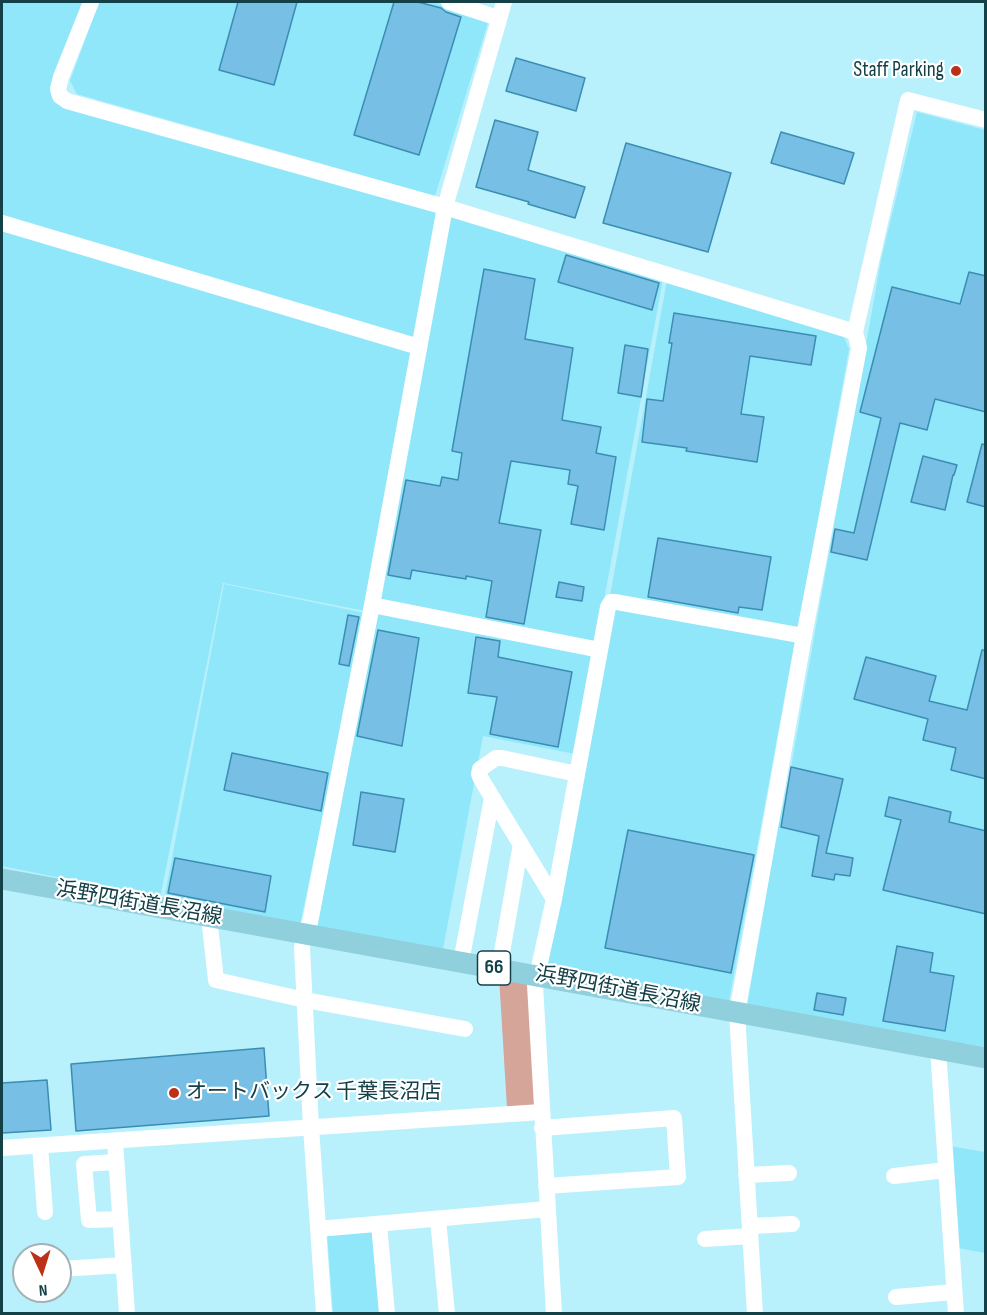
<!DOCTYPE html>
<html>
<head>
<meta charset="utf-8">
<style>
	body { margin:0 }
	#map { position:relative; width:987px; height:1315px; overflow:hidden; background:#b8f0fc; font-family:"Sofia Sans Condensed",sans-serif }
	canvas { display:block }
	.frame { position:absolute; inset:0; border:3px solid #144048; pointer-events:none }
	.north { position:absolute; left:12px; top:1243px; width:60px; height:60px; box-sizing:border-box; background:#fff; border:2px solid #a1b3b6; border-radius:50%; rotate:176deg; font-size:16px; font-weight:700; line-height:24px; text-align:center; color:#144048 }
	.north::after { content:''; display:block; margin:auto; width:21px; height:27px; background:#bb3017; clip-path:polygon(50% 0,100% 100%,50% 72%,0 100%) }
</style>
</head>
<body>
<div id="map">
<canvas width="987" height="1315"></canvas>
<div class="frame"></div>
<div class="north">N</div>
</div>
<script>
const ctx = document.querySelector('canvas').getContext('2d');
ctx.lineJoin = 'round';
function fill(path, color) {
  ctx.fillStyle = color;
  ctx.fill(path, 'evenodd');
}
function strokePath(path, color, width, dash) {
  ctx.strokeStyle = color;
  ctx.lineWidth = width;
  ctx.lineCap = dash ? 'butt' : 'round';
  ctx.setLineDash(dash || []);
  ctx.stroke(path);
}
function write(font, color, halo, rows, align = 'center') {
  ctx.font = font + ' "Sofia Sans Condensed","Noto Sans JP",sans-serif';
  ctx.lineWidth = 4.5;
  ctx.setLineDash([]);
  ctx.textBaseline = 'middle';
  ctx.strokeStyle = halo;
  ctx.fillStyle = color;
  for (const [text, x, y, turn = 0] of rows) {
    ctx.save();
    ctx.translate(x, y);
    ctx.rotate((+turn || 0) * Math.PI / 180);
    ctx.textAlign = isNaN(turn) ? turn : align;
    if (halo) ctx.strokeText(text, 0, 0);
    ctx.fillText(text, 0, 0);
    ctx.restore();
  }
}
const built = new Path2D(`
	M 2,2 L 85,2 L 58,102 L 439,210 L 415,342 L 2,217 Z
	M 99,2 L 434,2 L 489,19 L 435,196 L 77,94 L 70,81 Z
	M 917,112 L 985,130 L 985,1047 L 747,1006 L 778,827 L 791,767 L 881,260 Z
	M 449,213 L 663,279 L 596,644 L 379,602 Z
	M 2,231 L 414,352 L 365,611 L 223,583 L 160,898 L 2,866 Z
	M 667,280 L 842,332 L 849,349 L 799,629 L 610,596 Z
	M 224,584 L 365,613 L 300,925 L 164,900 Z
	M 613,607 L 795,640 L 729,1001 L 544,969 Z
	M 375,610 L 593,654 L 575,754 L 483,736 L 443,949 L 317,929 Z
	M 950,1146 L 985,1152 L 985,1253 L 958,1248 Z
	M 375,1229 L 384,1313 L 333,1313 L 327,1233 Z`);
const green = new Path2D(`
	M 499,976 L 529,982 L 536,1106 L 507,1108 Z`);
const building = new Path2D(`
	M 238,2 L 297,2 L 274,85 L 219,70 Z
	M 394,2 L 418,2 L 441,8 L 446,12 L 461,17 L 419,155 L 354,135 Z
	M 516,58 L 585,78 L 576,111 L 506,91 Z
	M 495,120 L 538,132 L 528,170 L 585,187 L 575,218 L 528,204 L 529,202 L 476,187 Z
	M 781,132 L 854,153 L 844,184 L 771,163 Z
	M 626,143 L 731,173 L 708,252 L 603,223 Z
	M 566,255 L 659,283 L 652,310 L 558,282 Z
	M 484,269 L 535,279 L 525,339 L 573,348 L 562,420 L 601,427 L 596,453 L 616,457 L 604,530 L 571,524 L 578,486 L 568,484 L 570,470 L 511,461 L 499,523 L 541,530 L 524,624 L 486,617 L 492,581 L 466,576 L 466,579 L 412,570 L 410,579 L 388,575 L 406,480 L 440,486 L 442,477 L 458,480 L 462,453 L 452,451 Z
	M 969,272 L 986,276 L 986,412 L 935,399 L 927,430 L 900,423 L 867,560 L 831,552 L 835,529 L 854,533 L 863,494 L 881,418 L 860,412 L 892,287 L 960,304 Z
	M 674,313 L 816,336 L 811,365 L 750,356 L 741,414 L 764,417 L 757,462 L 686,451 L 687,448 L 642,442 L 647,399 L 663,401 L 672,343 L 669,343 Z
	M 625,345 L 648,349 L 641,397 L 618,393 Z
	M 982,444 L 986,445 L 986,507 L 967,502 Z
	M 923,456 L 957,465 L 954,475 L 953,475 L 945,510 L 911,502 Z
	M 658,538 L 771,557 L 762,610 L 739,607 L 738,613 L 648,597 Z
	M 559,582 L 584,587 L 582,601 L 556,597 Z
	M 348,615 L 359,617 L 349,666 L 339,664 Z
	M 378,630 L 419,638 L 402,746 L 357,736 Z
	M 476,637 L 500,641 L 498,657 L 572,672 L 558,747 L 490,734 L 497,697 L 468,693 Z
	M 982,650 L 986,650 L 986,779 L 951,770 L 956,748 L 923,740 L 928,719 L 854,699 L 866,657 L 936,676 L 929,701 L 967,710 Z
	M 232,753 L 328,773 L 321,811 L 224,790 Z
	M 791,767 L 843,779 L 826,853 L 853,858 L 850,876 L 835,874 L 834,880 L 812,876 L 819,836 L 781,827 Z
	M 361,792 L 404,799 L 395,852 L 353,845 Z
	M 889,797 L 951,812 L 949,822 L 986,831 L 986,914 L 883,890 L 901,820 L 885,816 Z
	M 628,830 L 754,855 L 731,973 L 605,948 Z
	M 175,858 L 271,876 L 265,912 L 168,893 Z
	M 897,946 L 933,953 L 930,972 L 954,976 L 945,1031 L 883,1021 Z
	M 817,993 L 846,998 L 843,1015 L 814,1010 Z
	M 264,1048 L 269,1116 L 76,1131 L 71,1064 Z
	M 47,1080 L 51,1130 L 2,1133 L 2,1083 Z`);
const minor = new Path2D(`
	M 91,2 L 61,77 L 58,89 L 60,96 L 67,101 L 445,207 L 855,332 L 859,348 L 804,636 L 737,1013 L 755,1314
	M 449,2 L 498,18
	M 2,223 L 419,347
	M 855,332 L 908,100 L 986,120
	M 372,605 L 600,650
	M 554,899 L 481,779 L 479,774 L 480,769 L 496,758 L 502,758 L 577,774
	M 209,917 L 216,980 L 305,1000 L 465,1029
	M 461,962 L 492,798
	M 499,969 L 521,844
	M 938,1049 L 956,1314
	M 542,1128 L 674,1118 L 678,1177 L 546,1186
	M 115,1141 L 127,1314
	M 40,1146 L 45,1212
	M 2,1148 L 541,1112
	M 116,1162 L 84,1164 L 89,1220 L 120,1219
	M 746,1175 L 789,1173
	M 894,1176 L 946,1170
	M 438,1219 L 447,1314
	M 379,1224 L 387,1314
	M 750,1226 L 792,1224
	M 318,1229 L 547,1209
	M 705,1239 L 750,1236
	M 60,1269 L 124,1265
	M 896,1297 L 954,1292
	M 324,1314 L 311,1127 L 302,948 L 304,935 L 310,922 L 372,605 L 445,207 L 504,2
	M 554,1314 L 535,985 L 554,899 L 608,607 L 611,602 L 616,602 L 804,636`);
const major = new Path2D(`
	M 2,879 C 329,940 658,997 986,1058`);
const markers = [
	[956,71,6,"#bb3017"],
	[174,1093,6,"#bb3017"]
];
const shields = [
	[494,968,33]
];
const shieldNames = [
	["66",494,968]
];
const poiNames = [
	["Staff Parking",944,71],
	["オートバックス 千葉長沼店",186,1093,"left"]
];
const streetNames = [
	["浜野四街道長沼線",139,904,10],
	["浜野四街道長沼線",618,990,11]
];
fill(built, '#91e7fa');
fill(green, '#d5a59a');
fill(building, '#77bfe4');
strokePath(building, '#3b8db4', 1.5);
strokePath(minor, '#fff', 16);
strokePath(major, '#90d0dc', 21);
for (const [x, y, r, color] of markers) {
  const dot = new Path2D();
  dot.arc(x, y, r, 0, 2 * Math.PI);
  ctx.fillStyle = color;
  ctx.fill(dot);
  strokePath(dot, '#fff', 2);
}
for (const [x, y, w] of shields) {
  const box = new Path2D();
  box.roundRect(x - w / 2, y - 17, w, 34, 4.5);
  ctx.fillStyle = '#fff';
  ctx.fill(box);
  strokePath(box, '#144048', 1.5);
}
write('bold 20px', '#144048', null, shieldNames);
write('21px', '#144048', '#fff', poiNames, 'right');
write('21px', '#144048', '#fff', streetNames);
</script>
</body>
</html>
